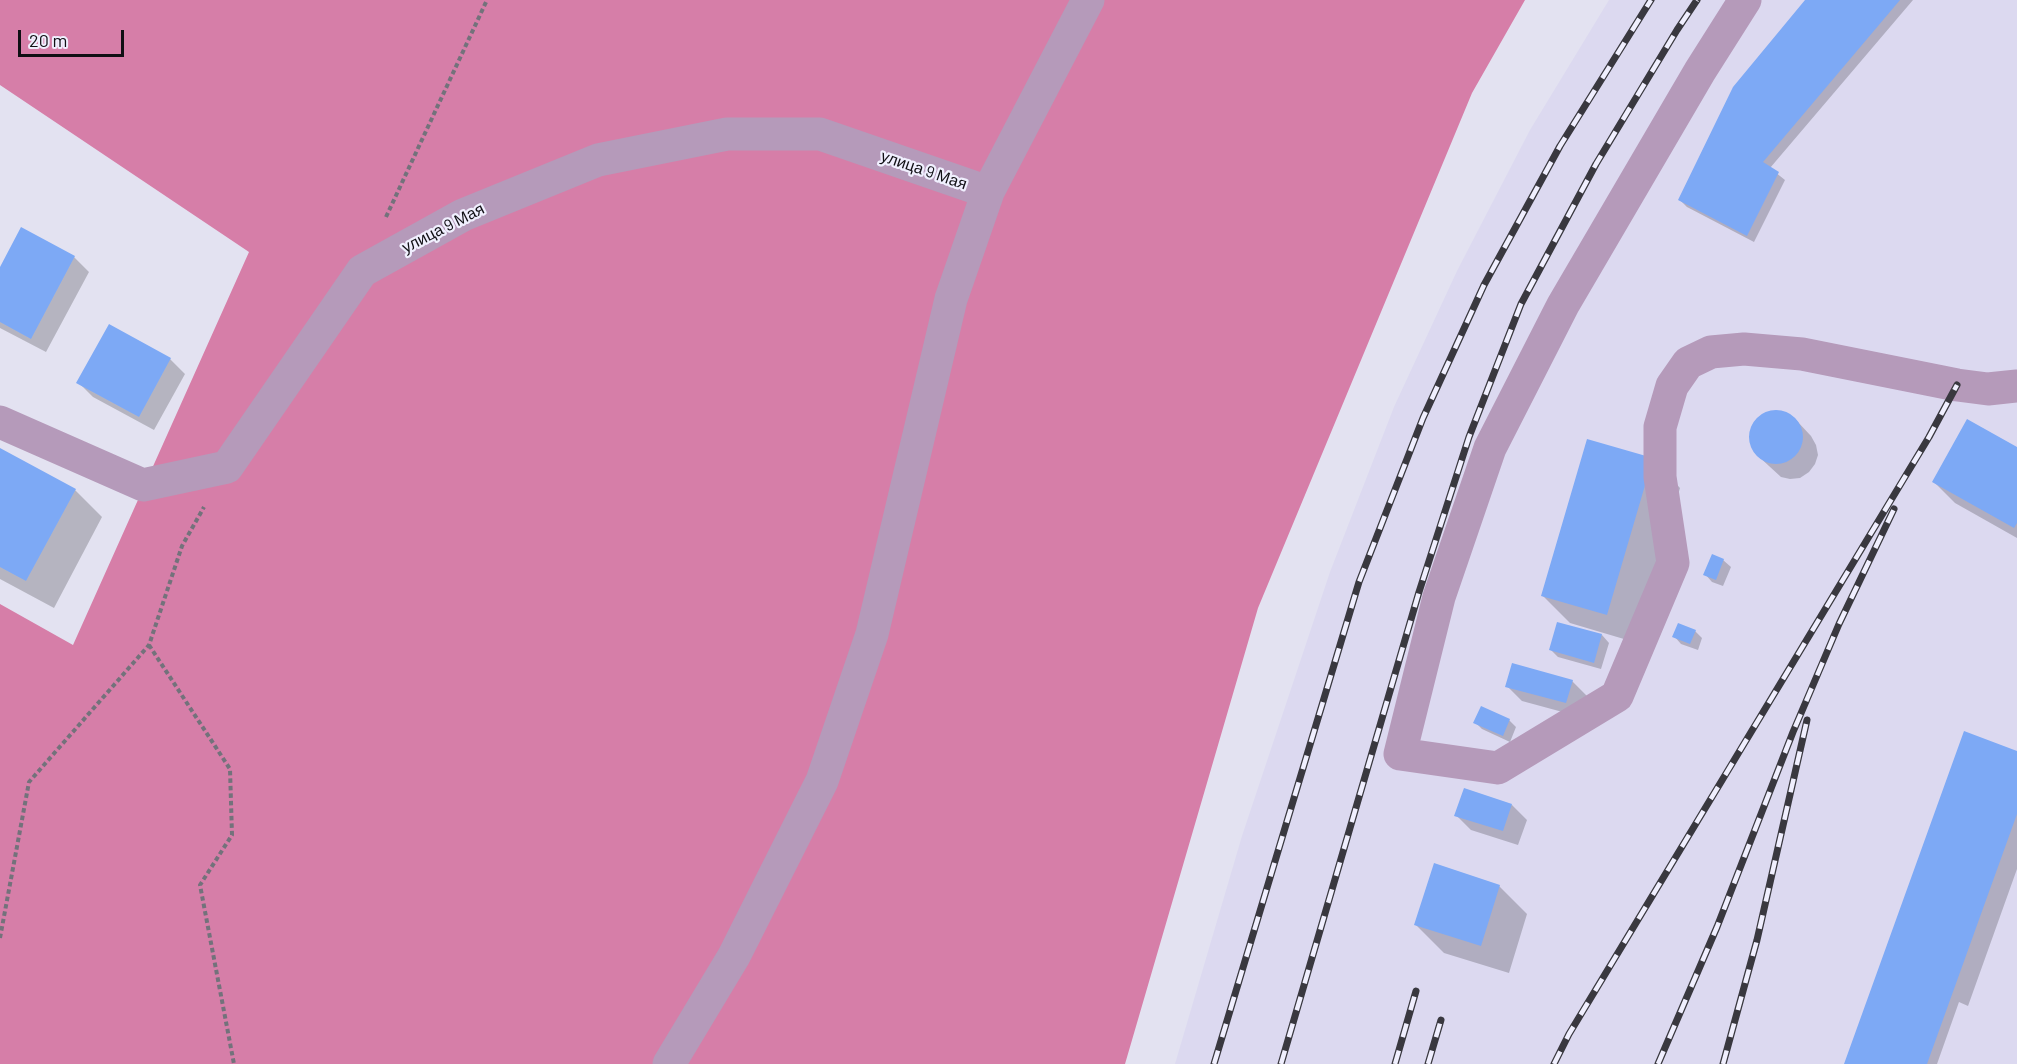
<!DOCTYPE html>
<html>
<head>
<meta charset="utf-8">
<style>
	body { margin:0 }
	#map { position:relative; width:2017px; height:1064px; overflow:hidden; background:#e3e2f1; font-family:Barlow,sans-serif }
	canvas { display:block }
	.scale { position:absolute; left:18px; top:30px; width:106px; height:27px; box-sizing:border-box; border:3px solid #100f14; border-top:0; padding-left:8px; font-size:18px; line-height:21px; white-space:nowrap; color:#100f14; -webkit-text-stroke:4px #f0effe; paint-order:stroke }
</style>
</head>
<body>
<div id="map">
<canvas width="2017" height="1064"></canvas>
<div class="scale">20 m</div>
</div>
<script>
const ctx = document.querySelector('canvas').getContext('2d');
ctx.lineJoin = 'round';
function fill(path, color) {
  ctx.fillStyle = color;
  ctx.fill(path, 'evenodd');
}
function strokePath(path, color, width, dash) {
  ctx.strokeStyle = color;
  ctx.lineWidth = width;
  ctx.lineCap = dash ? 'butt' : 'round';
  ctx.setLineDash(dash || []);
  ctx.stroke(path);
}
function write(font, color, halo, rows, align = 'center') {
  ctx.font = font + ' Barlow,sans-serif';
  ctx.lineWidth = 4.5;
  ctx.setLineDash([]);
  ctx.textBaseline = 'middle';
  ctx.strokeStyle = halo;
  ctx.fillStyle = color;
  for (const [text, x, y, turn = 0] of rows) {
    ctx.save();
    ctx.translate(x, y);
    ctx.rotate((+turn || 0) * Math.PI / 180);
    ctx.textAlign = isNaN(turn) ? turn : align;
    if (halo) ctx.strokeText(text, 0, 0);
    ctx.fillText(text, 0, 0);
    ctx.restore();
  }
}
const built = new Path2D(`
	M 1609,0 L 2017,0 L 2017,1064 L 1175,1064 L 1242,836 L 1330,572 L 1394,407 L 1457,271 L 1530,130 Z`);
const forest = new Path2D(`
	M 0,0 L 1525,0 L 1472,93 L 1258,608 L 1125,1064 L 0,1064 L 0,604 L 73,645 L 249,252 L 0,85 Z`);
const shadow = new Path2D(`
	M 1807,0 L 1913,0 L 1770,168 L 1785,180 L 1754,242 L 1687,207 L 1680,200 Z
	M 74,257 L 89,272 L 46,352 L 0,328 L 0,270 Z
	M 170,359 L 185,374 L 154,430 L 93,397 L 78,382 Z
	M 1778,412 L 1787,414 L 1796,420 L 1811,436 L 1816,445 L 1818,455 L 1815,464 L 1809,472 L 1800,478 L 1790,479 L 1781,477 L 1757,455 L 1752,446 L 1751,431 L 1759,418 L 1767,413 Z
	M 0,449 L 75,490 L 102,517 L 54,608 L 0,579 Z
	M 2017,449 L 2017,538 L 1955,503 L 1933,481 Z
	M 1653,460 L 1680,488 L 1634,642 L 1570,623 L 1542,595 Z
	M 1723,560 L 1731,567 L 1723,586 L 1712,582 L 1705,574 Z
	M 1695,631 L 1702,638 L 1698,650 L 1681,644 L 1674,636 Z
	M 1602,635 L 1609,643 L 1601,669 L 1558,657 L 1551,650 Z
	M 1572,681 L 1587,696 L 1581,717 L 1522,701 L 1507,686 Z
	M 1509,720 L 1516,727 L 1510,742 L 1482,729 L 1475,722 Z
	M 2017,752 L 2017,869 L 1968,1006 L 1959,1002 L 1937,1064 L 1845,1064 Z
	M 1512,805 L 1527,820 L 1518,845 L 1471,830 L 1456,815 Z
	M 1499,886 L 1527,914 L 1509,973 L 1444,953 L 1416,925 Z`);
const building = new Path2D(`
	M 1805,0 L 1900,0 L 1763,162 L 1779,172 L 1747,236 L 1678,200 L 1733,87 Z
	M 21,227 L 75,256 L 31,339 L 0,322 L 0,267 Z
	M 109,324 L 171,358 L 139,417 L 76,383 Z
	M1749 437a27 27 0 1 1 54 0a27 27 0 1 1-54 0Z
	M 1967,419 L 2017,447 L 2017,523 L 2014,528 L 1932,482 Z
	M 1587,439 L 1653,458 L 1607,615 L 1541,596 Z
	M 0,448 L 76,489 L 26,581 L 0,567 Z
	M 1712,554 L 1724,559 L 1716,580 L 1703,575 Z
	M 1557,622 L 1602,634 L 1594,663 L 1549,650 Z
	M 1678,623 L 1696,630 L 1690,644 L 1672,637 Z
	M 1512,663 L 1573,680 L 1566,703 L 1505,687 Z
	M 1481,706 L 1510,719 L 1503,736 L 1473,723 Z
	M 1964,731 L 2017,751 L 2017,814 L 1927,1064 L 1844,1064 Z
	M 1464,788 L 1512,804 L 1503,831 L 1454,816 Z
	M 1434,863 L 1500,885 L 1481,946 L 1414,925 Z`);
const path = new Path2D(`
	M 386,217 L 487,0
	M 149,645 L 230,769 L 232,835 L 200,885 L 234,1064
	M 0,938 L 29,782 L 149,645 L 182,546 L 204,507`);
const minor = new Path2D(`
	M 1745,0 L 1700,71 L 1563,305 L 1490,448 L 1439,597 L 1400,754 L 1498,768 L 1617,696 L 1673,563 L 1660,477 L 1660,427 L 1672,386 L 1688,363 L 1711,352 L 1744,349 L 1802,354 L 1957,385 L 1988,389 L 2017,386
	M 0,422 L 143,485 L 227,467 L 362,271 L 463,215 L 598,160 L 727,134 L 820,134 L 988,192
	M 669,1064 L 734,956 L 822,781 L 872,634 L 951,299 L 988,192 L 1088,0`);
const rail = new Path2D(`
	M 1214,1064 L 1359,582 L 1423,418 L 1484,285 L 1560,146 L 1651,0
	M 1281,1064 L 1419,592 L 1469,437 L 1521,304 L 1596,164 L 1677,30 L 1697,0
	M 1395,1064 L 1416,991
	M 1428,1064 L 1441,1020
	M 1554,1064 L 1569,1034 L 1929,437 L 1957,385
	M 1658,1064 L 1717,927 L 1793,732 L 1839,624 L 1894,509
	M 1723,1064 L 1757,940 L 1807,720`);
const streetNames = [
	["улица 9 Мая",924,170,19],
	["улица 9 Мая",443,228,-27]
];
fill(built, '#dcd9f0');
fill(forest, '#d67ea8');
fill(shadow, '#0003');
fill(building, '#7da9f5');
strokePath(path, '#73727b', 4, [4.5, 3]);
strokePath(minor, '#b59aba', 33);
strokePath(rail, '#39383f', 7);
strokePath(rail, '#f0effe', 4.5, [14]);
write('16px', '#100f14', '#f0effe', streetNames);
</script>
</body>
</html>
